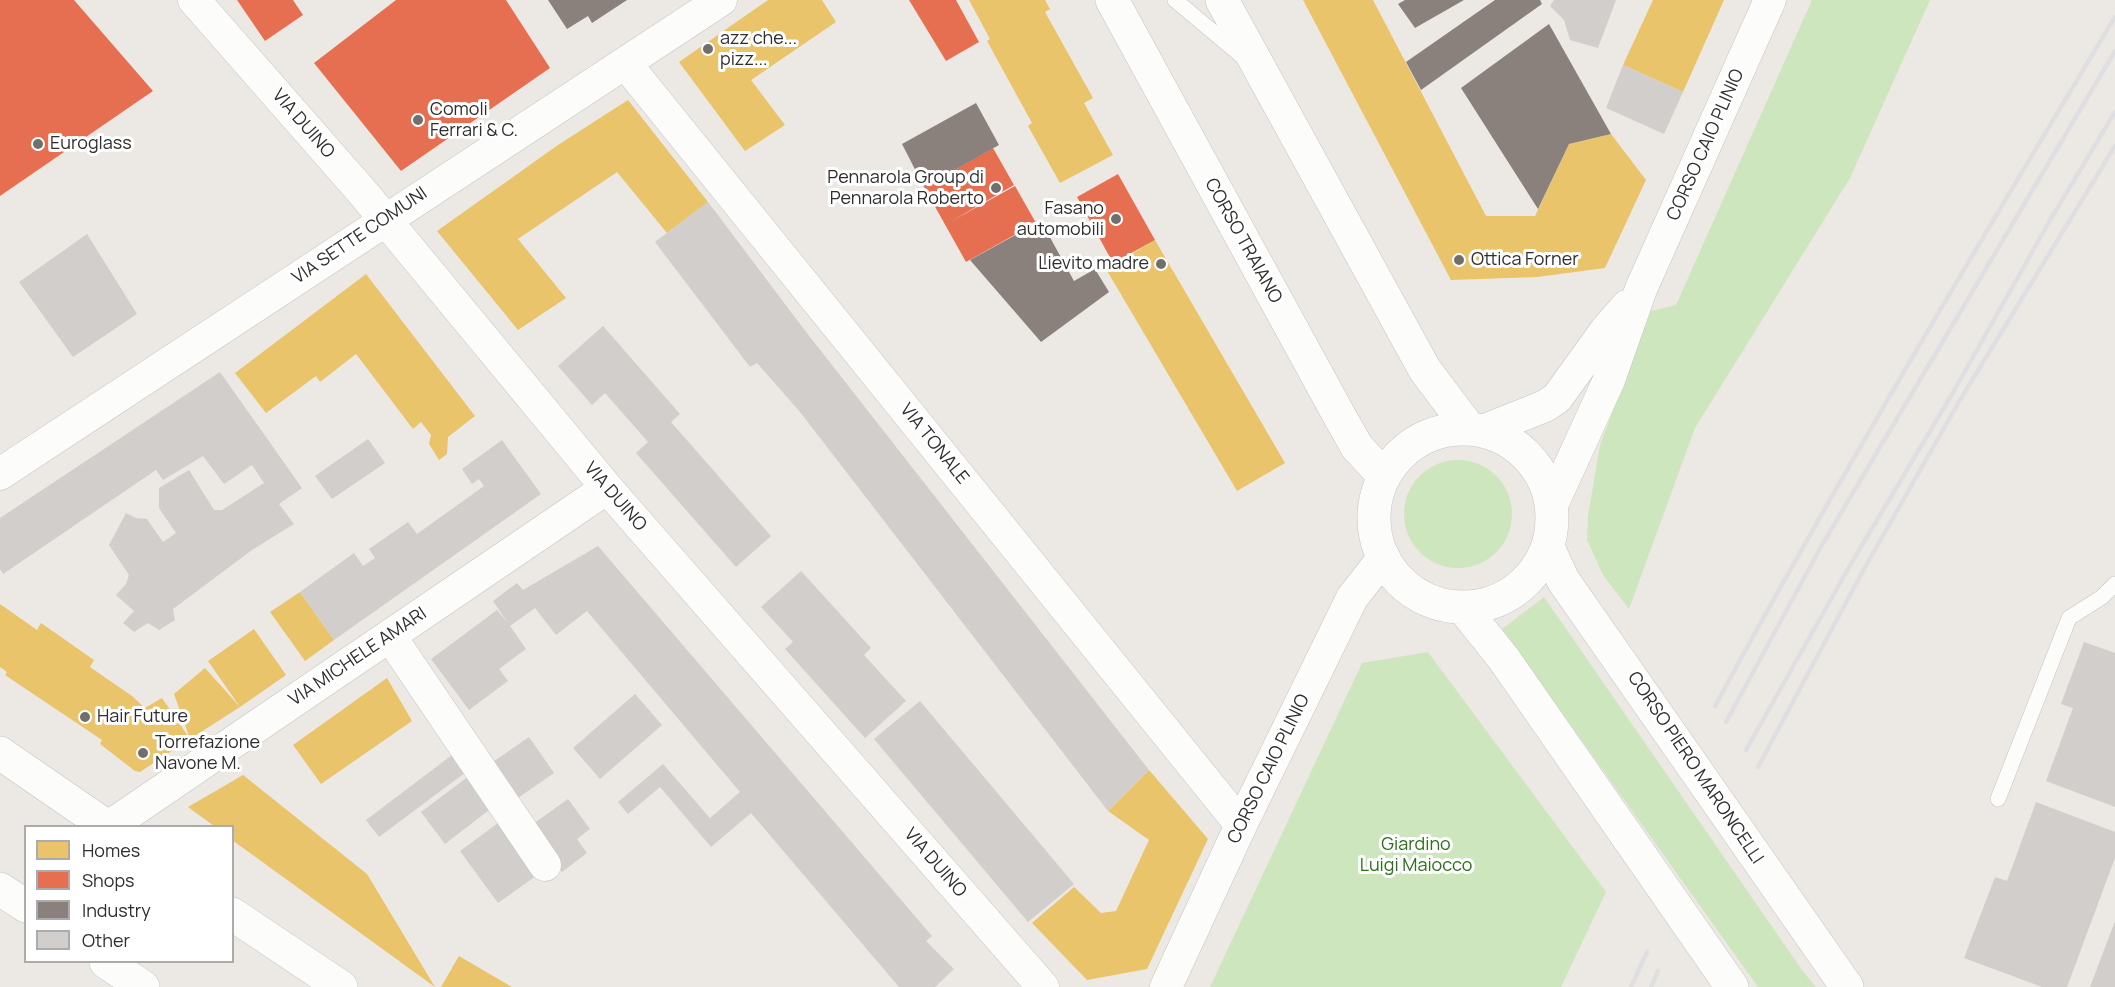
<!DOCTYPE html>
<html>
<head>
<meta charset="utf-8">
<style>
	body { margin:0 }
	#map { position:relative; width:2115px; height:987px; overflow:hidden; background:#ece8e4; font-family:Manrope,sans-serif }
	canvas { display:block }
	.legend { position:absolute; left:24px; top:825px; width:210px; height:138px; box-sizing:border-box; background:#fff; border:2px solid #ababab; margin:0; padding:8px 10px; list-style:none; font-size:18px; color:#2e2e2e }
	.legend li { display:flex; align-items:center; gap:12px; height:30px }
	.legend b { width:30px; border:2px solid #ababab }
</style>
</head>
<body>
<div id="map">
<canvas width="2115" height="987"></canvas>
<ul class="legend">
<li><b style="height:16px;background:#e9c46a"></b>Homes</li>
<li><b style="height:16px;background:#e76f51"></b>Shops</li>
<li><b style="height:16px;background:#8a817c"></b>Industry</li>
<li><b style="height:16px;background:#d1cecb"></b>Other</li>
</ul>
</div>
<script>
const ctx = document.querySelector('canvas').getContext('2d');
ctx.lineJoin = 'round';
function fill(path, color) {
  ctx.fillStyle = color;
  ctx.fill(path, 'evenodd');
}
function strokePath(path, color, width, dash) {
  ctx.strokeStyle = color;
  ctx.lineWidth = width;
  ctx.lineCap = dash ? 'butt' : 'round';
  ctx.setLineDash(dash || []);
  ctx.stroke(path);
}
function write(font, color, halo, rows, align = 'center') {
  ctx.font = font + ' Manrope,sans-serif';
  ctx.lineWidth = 6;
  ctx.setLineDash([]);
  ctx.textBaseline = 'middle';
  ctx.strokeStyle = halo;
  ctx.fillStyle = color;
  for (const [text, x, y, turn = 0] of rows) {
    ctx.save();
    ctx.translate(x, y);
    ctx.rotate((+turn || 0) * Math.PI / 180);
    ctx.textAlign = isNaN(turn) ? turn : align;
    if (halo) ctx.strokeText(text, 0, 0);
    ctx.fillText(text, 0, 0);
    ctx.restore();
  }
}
const green = new Path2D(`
	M 1812,0 L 1930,0 L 1850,178 L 1695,428 L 1629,609 L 1603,575 L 1587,540 L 1588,516 L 1600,445 L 1651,311 L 1676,305 Z
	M1404 514a54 54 0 1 1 108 0a54 54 0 1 1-108 0Z
	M 1544,597 L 1802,970 L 1816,987 L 1758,987 L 1502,629 Z
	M 1428,652 L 1606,892 L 1561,987 L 1210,987 L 1362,663 Z`);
const homes = new Path2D(`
	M 768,0 L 822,0 L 836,22 L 751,80 L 785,125 L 745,151 L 679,62 Z
	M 969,0 L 1045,0 L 1050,9 L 1045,12 L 1093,98 L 1084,103 L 1113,155 L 1060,183 L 1028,126 L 1032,123 L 987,41 L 990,39 Z
	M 1303,0 L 1373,0 L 1486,216 L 1535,216 L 1569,144 L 1611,134 L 1646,180 L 1605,268 L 1537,277 L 1451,280 Z
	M 1653,0 L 1724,0 L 1683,92 L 1623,65 Z
	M 628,100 L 708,202 L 667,233 L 617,172 L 518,239 L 566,298 L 518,330 L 437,231 L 558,145 Z
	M 1155,240 L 1285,463 L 1237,491 L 1106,269 Z
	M 366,274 L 475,416 L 448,437 L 447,454 L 439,460 L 429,444 L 431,435 L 421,422 L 413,429 L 356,354 L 320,382 L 316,376 L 266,413 L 235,373 Z
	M 300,592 L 334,640 L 305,661 L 270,612 Z
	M 0,604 L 37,630 L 41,623 L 94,660 L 90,667 L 132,696 L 145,708 L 162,698 L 190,739 L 140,772 L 135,771 L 100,744 L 102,740 L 5,675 L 7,672 L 0,667 Z
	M 254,629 L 286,675 L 240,707 L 208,661 Z
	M 205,668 L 240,707 L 190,739 L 174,694 Z
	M 387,678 L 412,721 L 321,784 L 293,745 Z
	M 1149,770 L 1208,839 L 1147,969 L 1087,980 L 1032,923 L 1074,887 L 1101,913 L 1116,911 L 1149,840 L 1108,811 Z
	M 243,775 L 367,874 L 435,987 L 232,840 L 232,826 L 214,826 L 188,807 Z
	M 459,956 L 512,987 L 441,987 Z`);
const shops = new Path2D(`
	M 0,0 L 74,0 L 153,91 L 0,196 Z
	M 237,0 L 293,0 L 303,15 L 265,41 Z
	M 396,0 L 506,0 L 550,68 L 401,171 L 314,63 Z
	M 909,0 L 956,0 L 979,42 L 946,61 Z
	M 993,148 L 1014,185 L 950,222 L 1015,186 L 1036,223 L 966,262 L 924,187 Z
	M 1118,174 L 1155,240 L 1113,263 L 1077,197 Z`);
const industry = new Path2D(`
	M 548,0 L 627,0 L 592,23 L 588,16 L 567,29 Z
	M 1405,0 L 1464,0 L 1415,28 L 1398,4 Z
	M 1495,0 L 1540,0 L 1542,4 L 1421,90 L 1406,62 Z
	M 1549,24 L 1611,134 L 1569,144 L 1538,209 L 1461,88 Z
	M 976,103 L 999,145 L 924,187 L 902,144 Z
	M 1041,221 L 1074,281 L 1095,269 L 1109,292 L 1041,342 L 970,260 Z`);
const building = new Path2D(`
	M 1554,0 L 1616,0 L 1598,48 L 1570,40 L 1564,20 L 1550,6 Z
	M 1623,65 L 1683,92 L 1664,134 L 1606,108 Z
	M 708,202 L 803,328 L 1149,770 L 1108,811 L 800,412 L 757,363 L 750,367 L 655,242 Z
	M 87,234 L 137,314 L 73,357 L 19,282 Z
	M 603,326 L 680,414 L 671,422 L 771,536 L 736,567 L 636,453 L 648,442 L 605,393 L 592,405 L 558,366 Z
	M 220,372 L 302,488 L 279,504 L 294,524 L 252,550 L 173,609 L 175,620 L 159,630 L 148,623 L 134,632 L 123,623 L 134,611 L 116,595 L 126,584 L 129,575 L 109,545 L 126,513 L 136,518 L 147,519 L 163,542 L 176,533 L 159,508 L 159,488 L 189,470 L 214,510 L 222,510 L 264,483 L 252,465 L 224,484 L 203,456 L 163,480 L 156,470 L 3,574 L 0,569 L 0,518 Z
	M 368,439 L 385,463 L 332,499 L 315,476 Z
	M 502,440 L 541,494 L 334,640 L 300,592 L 354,553 L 363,566 L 375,558 L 369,549 L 408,522 L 417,534 L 484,486 L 479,479 L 472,484 L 462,469 Z
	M 598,546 L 932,936 L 926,941 L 954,969 L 935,987 L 899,987 L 751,813 L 711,847 L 660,787 L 628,814 L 618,802 L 663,764 L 710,818 L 740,792 L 587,611 L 556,635 L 535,608 L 510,626 L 526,649 L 499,669 L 508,681 L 469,710 L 431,659 L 497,610 L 508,623 L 493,601 L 517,583 L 523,590 Z
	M 801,571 L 871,648 L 864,655 L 906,701 L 865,738 L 785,649 L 793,642 L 761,607 Z
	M 2084,642 L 2115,653 L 2115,807 L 2046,781 L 2073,708 L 2061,704 Z
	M 635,694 L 662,725 L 600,779 L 573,748 Z
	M 920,701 L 1074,884 L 1028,922 L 874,739 Z
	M 529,737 L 554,773 L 512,802 L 487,766 Z
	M 452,755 L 466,772 L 379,837 L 366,820 Z
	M 469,776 L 493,807 L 445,844 L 421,812 Z
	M 568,799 L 590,829 L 577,839 L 587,853 L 562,872 L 529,827 Z
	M 2036,802 L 2115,832 L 2115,858 L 2067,987 L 2042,987 L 1964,958 L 1995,877 L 2007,881 Z
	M 498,823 L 536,876 L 498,903 L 460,851 Z
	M 2115,921 L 2115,987 L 2090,987 Z`);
const lane = new Path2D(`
	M 1175,0 L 1243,57
	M 1998,799 L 2069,618 L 2102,597 L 2115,584`);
const street = new Path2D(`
	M 194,0 L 364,194 L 607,488 L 1043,987
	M 626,64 L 1241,825
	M 1485,430 L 1545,406 L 1557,398 L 1606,330 L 1627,306
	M 0,474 L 721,0
	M 1552,505 L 1609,380 L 1641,289 L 1770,0
	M 390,636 L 545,865
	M 110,826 L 607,488
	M 1166,987 L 1241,825 L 1352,598 L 1384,557`);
const secondary = new Path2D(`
	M 1112,0 L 1340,417 L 1357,447 L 1384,476
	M 1222,0 L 1425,370 L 1468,427
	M1374 518a89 89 0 1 1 178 0a89 89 0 1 1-178 0Z
	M 1548,547 L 1563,580 L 1847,987
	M 1464,609 L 1504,659 L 1732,987
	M 0,753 L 106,826
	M 0,889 L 26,906
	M 232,914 L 341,987
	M 106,962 L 143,987`);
const rail = new Path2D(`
	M 1715,706 C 1842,472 1978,245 2115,17
	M 1726,722 L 1822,545 L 2115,51
	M 1746,750 L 1852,562 L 1951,396 L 2049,222 L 2115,112
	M 1758,767 L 1864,569 L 1960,400 L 2115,146
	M 1631,987 L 1647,952
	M 1651,987 L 1658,971`);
const markers = [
	[708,49,6,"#706f6e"],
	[418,120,6,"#706f6e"],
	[38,144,6,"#706f6e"],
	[996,188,6,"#706f6e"],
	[1116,219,6,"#706f6e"],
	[1459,260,6,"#706f6e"],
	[1161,264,6,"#706f6e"],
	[85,717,6,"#706f6e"],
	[143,753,6,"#706f6e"]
];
const poiNames = [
	["azz che...",720,39],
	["pizz...",720,60],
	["Comoli",430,110],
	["Ferrari & C.",430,131],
	["Euroglass",50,144],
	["Pennarola Group di",984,178,"right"],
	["Pennarola Roberto",984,199,"right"],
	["Fasano",1104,209,"right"],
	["automobili",1104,230,"right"],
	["Ottica Forner",1471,260],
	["Lievito madre",1149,264,"right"],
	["Hair Future",97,717],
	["Torrefazione",155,743],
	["Navone M.",155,764]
];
const streetNames = [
	["VIA DUINO",303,124,49],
	["CORSO CAIO PLINIO",1706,145,-66],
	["VIA SETTE COMUNI",360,236,-34],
	["CORSO TRAIANO",1243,241,61],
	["VIA TONALE",934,444,51],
	["VIA DUINO",615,497,49],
	["VIA MICHELE AMARI",358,657,-34],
	["CORSO PIERO MARONCELLI",1695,768,56],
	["CORSO CAIO PLINIO",1269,769,-64],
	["VIA DUINO",935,863,49]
];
const parkNames = [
	["Giardino",1416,845],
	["Luigi Maiocco",1416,866]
];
fill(green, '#cee6be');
fill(homes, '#e9c46a');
fill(shops, '#e76f51');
fill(industry, '#8a817c');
fill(building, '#d1cecb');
strokePath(lane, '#c5c4c5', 16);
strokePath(street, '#c5c4c5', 33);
strokePath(secondary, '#c5c4c5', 34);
strokePath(lane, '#fcfcfb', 15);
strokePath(street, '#fcfcfb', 32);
strokePath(secondary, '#fcfcfb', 33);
strokePath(rail, '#dfdfe1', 4.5);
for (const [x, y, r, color] of markers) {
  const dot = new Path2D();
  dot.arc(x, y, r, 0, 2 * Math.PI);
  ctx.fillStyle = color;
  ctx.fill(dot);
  strokePath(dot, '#fff', 2);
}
write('18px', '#2e2e2e', '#fff', poiNames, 'left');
write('18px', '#2e2e2e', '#fff', streetNames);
write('18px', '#2c6e1b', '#fff', parkNames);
</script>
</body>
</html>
